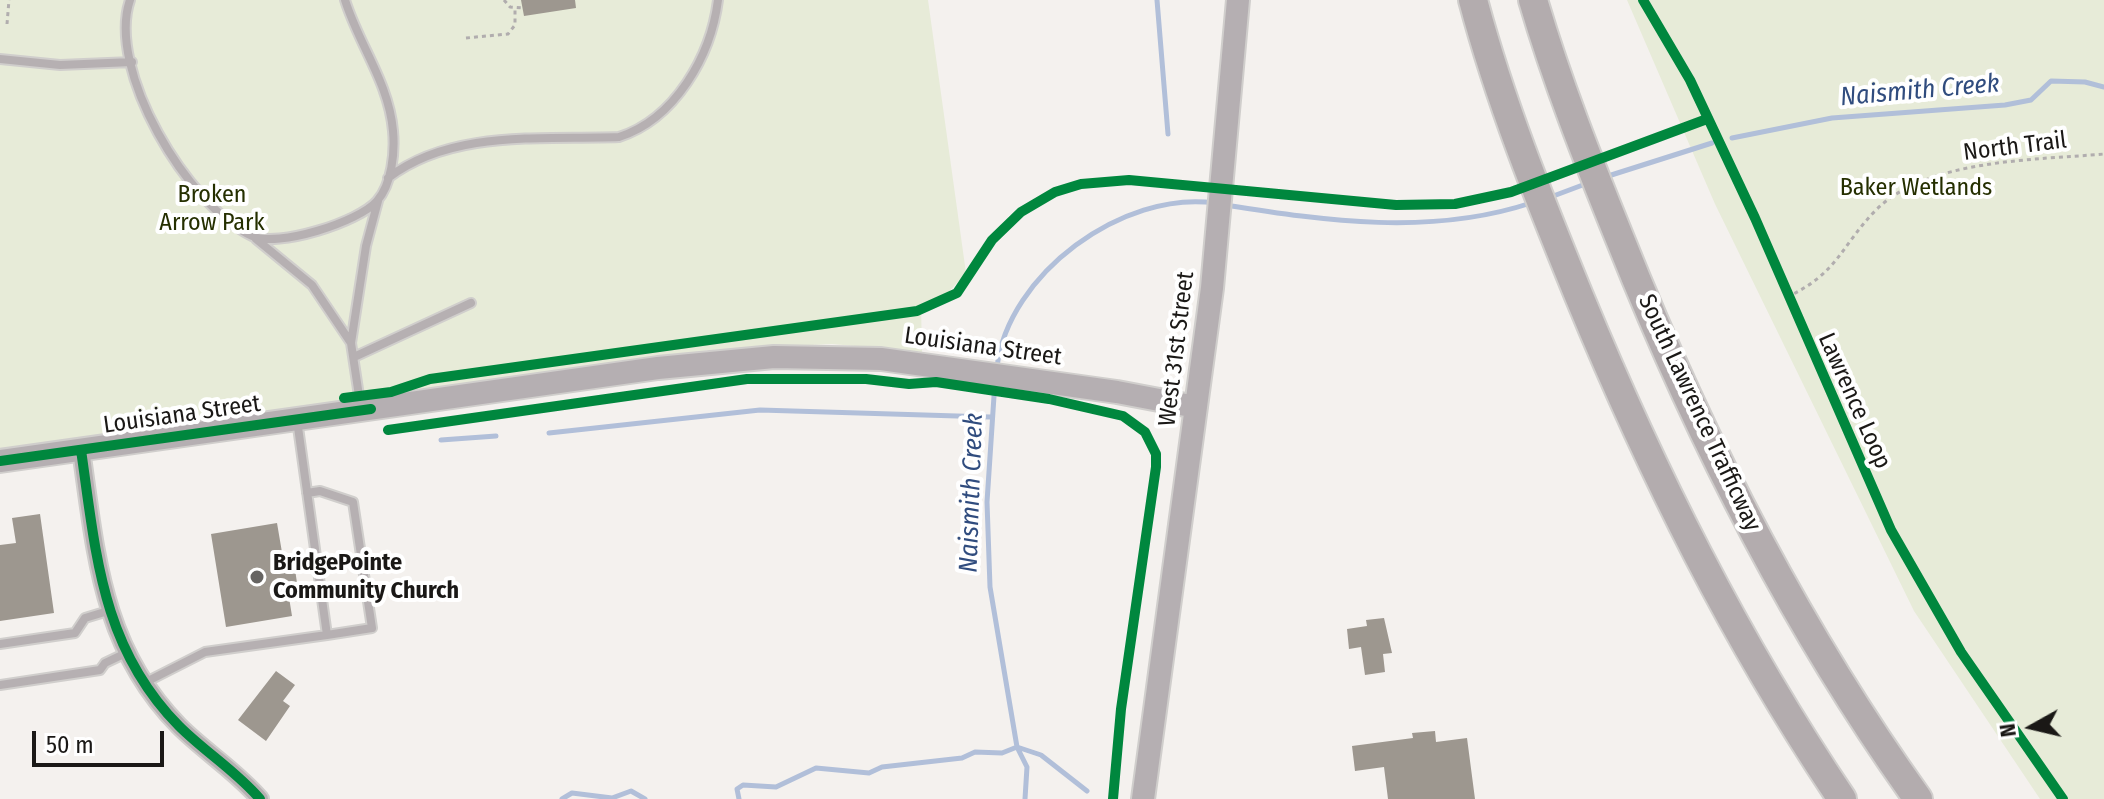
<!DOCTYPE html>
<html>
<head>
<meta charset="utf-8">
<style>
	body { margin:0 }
	#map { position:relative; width:2104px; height:799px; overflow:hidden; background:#f4f1ee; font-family:"Fira Sans Condensed",sans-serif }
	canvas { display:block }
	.north { position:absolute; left:1992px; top:687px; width:80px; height:80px; -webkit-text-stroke:6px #fff; paint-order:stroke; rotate:262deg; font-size:22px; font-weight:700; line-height:32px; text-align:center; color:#1a1816 }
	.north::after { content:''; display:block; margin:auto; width:28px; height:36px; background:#1a1816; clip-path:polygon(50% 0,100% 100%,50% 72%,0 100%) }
	.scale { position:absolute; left:32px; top:731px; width:132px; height:36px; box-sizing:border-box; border:4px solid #1a1816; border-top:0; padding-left:10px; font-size:24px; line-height:28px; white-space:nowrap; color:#1a1816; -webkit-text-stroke:6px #fff; paint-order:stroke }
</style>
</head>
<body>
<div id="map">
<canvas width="2104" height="799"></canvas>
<div class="north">N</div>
<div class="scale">50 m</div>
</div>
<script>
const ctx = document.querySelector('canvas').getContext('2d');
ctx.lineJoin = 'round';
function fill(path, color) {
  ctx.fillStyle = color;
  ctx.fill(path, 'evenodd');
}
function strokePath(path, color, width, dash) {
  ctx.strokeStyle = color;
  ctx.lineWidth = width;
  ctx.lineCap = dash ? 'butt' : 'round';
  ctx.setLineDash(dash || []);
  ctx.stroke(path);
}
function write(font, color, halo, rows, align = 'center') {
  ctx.font = font + ' "Fira Sans Condensed",sans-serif';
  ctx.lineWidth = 8;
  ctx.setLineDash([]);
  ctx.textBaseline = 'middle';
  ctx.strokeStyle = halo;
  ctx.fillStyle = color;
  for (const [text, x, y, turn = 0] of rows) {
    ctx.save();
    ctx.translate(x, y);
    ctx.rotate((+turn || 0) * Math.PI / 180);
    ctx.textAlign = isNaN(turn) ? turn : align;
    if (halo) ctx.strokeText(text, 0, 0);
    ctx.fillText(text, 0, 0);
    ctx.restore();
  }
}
const green = new Path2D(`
	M 0,0 L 928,0 L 966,273 L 944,297 L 921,305 L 922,352 L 832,344 L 710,350 L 0,450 Z
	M 1627,0 L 2104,0 L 2104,799 L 2040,799 L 1914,611 L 1715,204 Z`);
const stream = new Path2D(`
	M 1157,0 L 1168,134
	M 1732,138 L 1832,118 L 2005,105 L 2031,100 L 2051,81 L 2085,82 L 2104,87
	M 1605,177 L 1712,143
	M 1548,198 L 1588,183
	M 1225,205 C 1326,221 1431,236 1531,203
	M 997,367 C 1008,274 1123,190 1215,203
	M 995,381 L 987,502 L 990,587 L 1017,747 L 1027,767 L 1025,799
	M 549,433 L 760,410 L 990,417
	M 441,440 L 496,436
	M 562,799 L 572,793 L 612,798 L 631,791 L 645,799
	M 739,799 L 737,789 L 743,785 L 776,787 L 816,768 L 869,773 L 882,767 L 962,758 L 975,752 L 1002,753 L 1017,747 L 1041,755 L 1087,791`);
const building = new Path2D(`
	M 521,0 L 575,0 L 576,8 L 524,16 Z
	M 40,514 L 54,613 L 0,621 L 0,545 L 16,543 L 12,518 Z
	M 277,523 L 285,570 L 295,569 L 297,583 L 287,585 L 292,616 L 226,627 L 211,534 Z
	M 1384,618 L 1392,653 L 1383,654 L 1385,672 L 1365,675 L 1361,647 L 1349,649 L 1347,629 L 1367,626 L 1366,620 Z
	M 276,671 L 295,685 L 283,701 L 290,706 L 266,741 L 238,720 Z
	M 1435,731 L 1436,742 L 1467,738 L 1475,799 L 1388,799 L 1384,767 L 1355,771 L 1352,746 L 1413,738 L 1412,733 Z`);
const path = new Path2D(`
	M 504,0 L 510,7 L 523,8
	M 7,24 L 9,0
	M 466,38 L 508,34 L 515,25 L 515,9
	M 1787,297 C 1839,273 1841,245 1877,209 C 1928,159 2036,160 2104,154`);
const lane = new Path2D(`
	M 130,0 C 106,70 188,206 252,236 C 277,248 359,222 377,201 C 392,184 395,152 393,131 C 389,83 359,45 345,0
	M 0,59 L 60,65 L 132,62
	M 388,178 C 452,129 543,140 619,137 C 675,119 711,56 718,0
	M 256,239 L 312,285 L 351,343
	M 354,357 L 471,303
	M 361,409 L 351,343 L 366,246 L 378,201
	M 307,493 L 320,491 L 353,502 L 372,628 L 327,635
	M 0,644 L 75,633 L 85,618 L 108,611
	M 144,683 L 205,652 L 327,635 L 297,420
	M 0,685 L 100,670 L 105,663 L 126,653`);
const street = new Path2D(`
	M 81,450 C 96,553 101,647 179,726 C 205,752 236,771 260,799`);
const secondary = new Path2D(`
	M 0,461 L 658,368 L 774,357 L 881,359 L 1117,392 L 1196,407
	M 1143,799 L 1212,288 L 1238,0`);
const highway = new Path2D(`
	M 1473,0 C 1500,102 1539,198 1579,296 C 1652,473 1735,640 1842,799
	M 1533,0 C 1557,82 1588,160 1620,239 C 1698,435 1795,627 1918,799`);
const cycleway = new Path2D(`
	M 1643,0 L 1690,80 L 1755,218 L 1891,530 L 1961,652 L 2063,799
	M 344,398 L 391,392 L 430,379 L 917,311 L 957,293 L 992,240 L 1021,212 L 1055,192 L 1081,184 L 1129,180 L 1396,205 L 1455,204 L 1511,192 L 1707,119
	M 388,430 L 747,379 L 866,379 L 909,384 L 936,382 L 1049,399 L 1123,416 L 1145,432 L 1156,454 L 1156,467 L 1121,709 L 1113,799
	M 81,450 C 96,553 101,647 179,726 C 205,752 236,771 260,799
	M 0,461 L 371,409`);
const markers = [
	[257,577,8,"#666462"]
];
const streetNames = [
	["North Trail",2015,147,-7],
	["Louisiana Street",983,347,8],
	["West 31st Street",1177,349,-83],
	["Lawrence Loop",1854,401,66],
	["South Lawrence Trafficway",1699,413,65],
	["Louisiana Street",182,415,-8]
];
const parkNames = [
	["Baker Wetlands",1916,188],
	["Broken",212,195],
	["Arrow Park",212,223]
];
const poiNames = [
	["BridgePointe",273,563],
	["Community Church",273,591]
];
const waterNames = [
	["Naismith Creek",1920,91,-5],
	["Naismith Creek",972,493,-88]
];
fill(green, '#e7ebd8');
strokePath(stream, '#b1bfd9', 5);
fill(building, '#9d978f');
strokePath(lane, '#d0cecc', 12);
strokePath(street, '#d0cecc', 20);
strokePath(secondary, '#d0cecc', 26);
strokePath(highway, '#d0cecc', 32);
strokePath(path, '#b1adae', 3, [4, 4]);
strokePath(lane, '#b6b0b2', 8);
strokePath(street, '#b6b0b2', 16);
strokePath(secondary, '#b5afb2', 22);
strokePath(highway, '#b3acae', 28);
strokePath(cycleway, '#00873e', 10);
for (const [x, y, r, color] of markers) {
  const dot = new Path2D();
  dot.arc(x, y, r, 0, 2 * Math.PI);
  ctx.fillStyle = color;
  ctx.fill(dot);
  strokePath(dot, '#fff', 3);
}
write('24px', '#1a1816', '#fff', streetNames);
write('24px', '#252f00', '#fff', parkNames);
write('bold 24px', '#1a1816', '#fff', poiNames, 'left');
write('italic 26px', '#304c7e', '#fff', waterNames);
</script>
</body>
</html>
